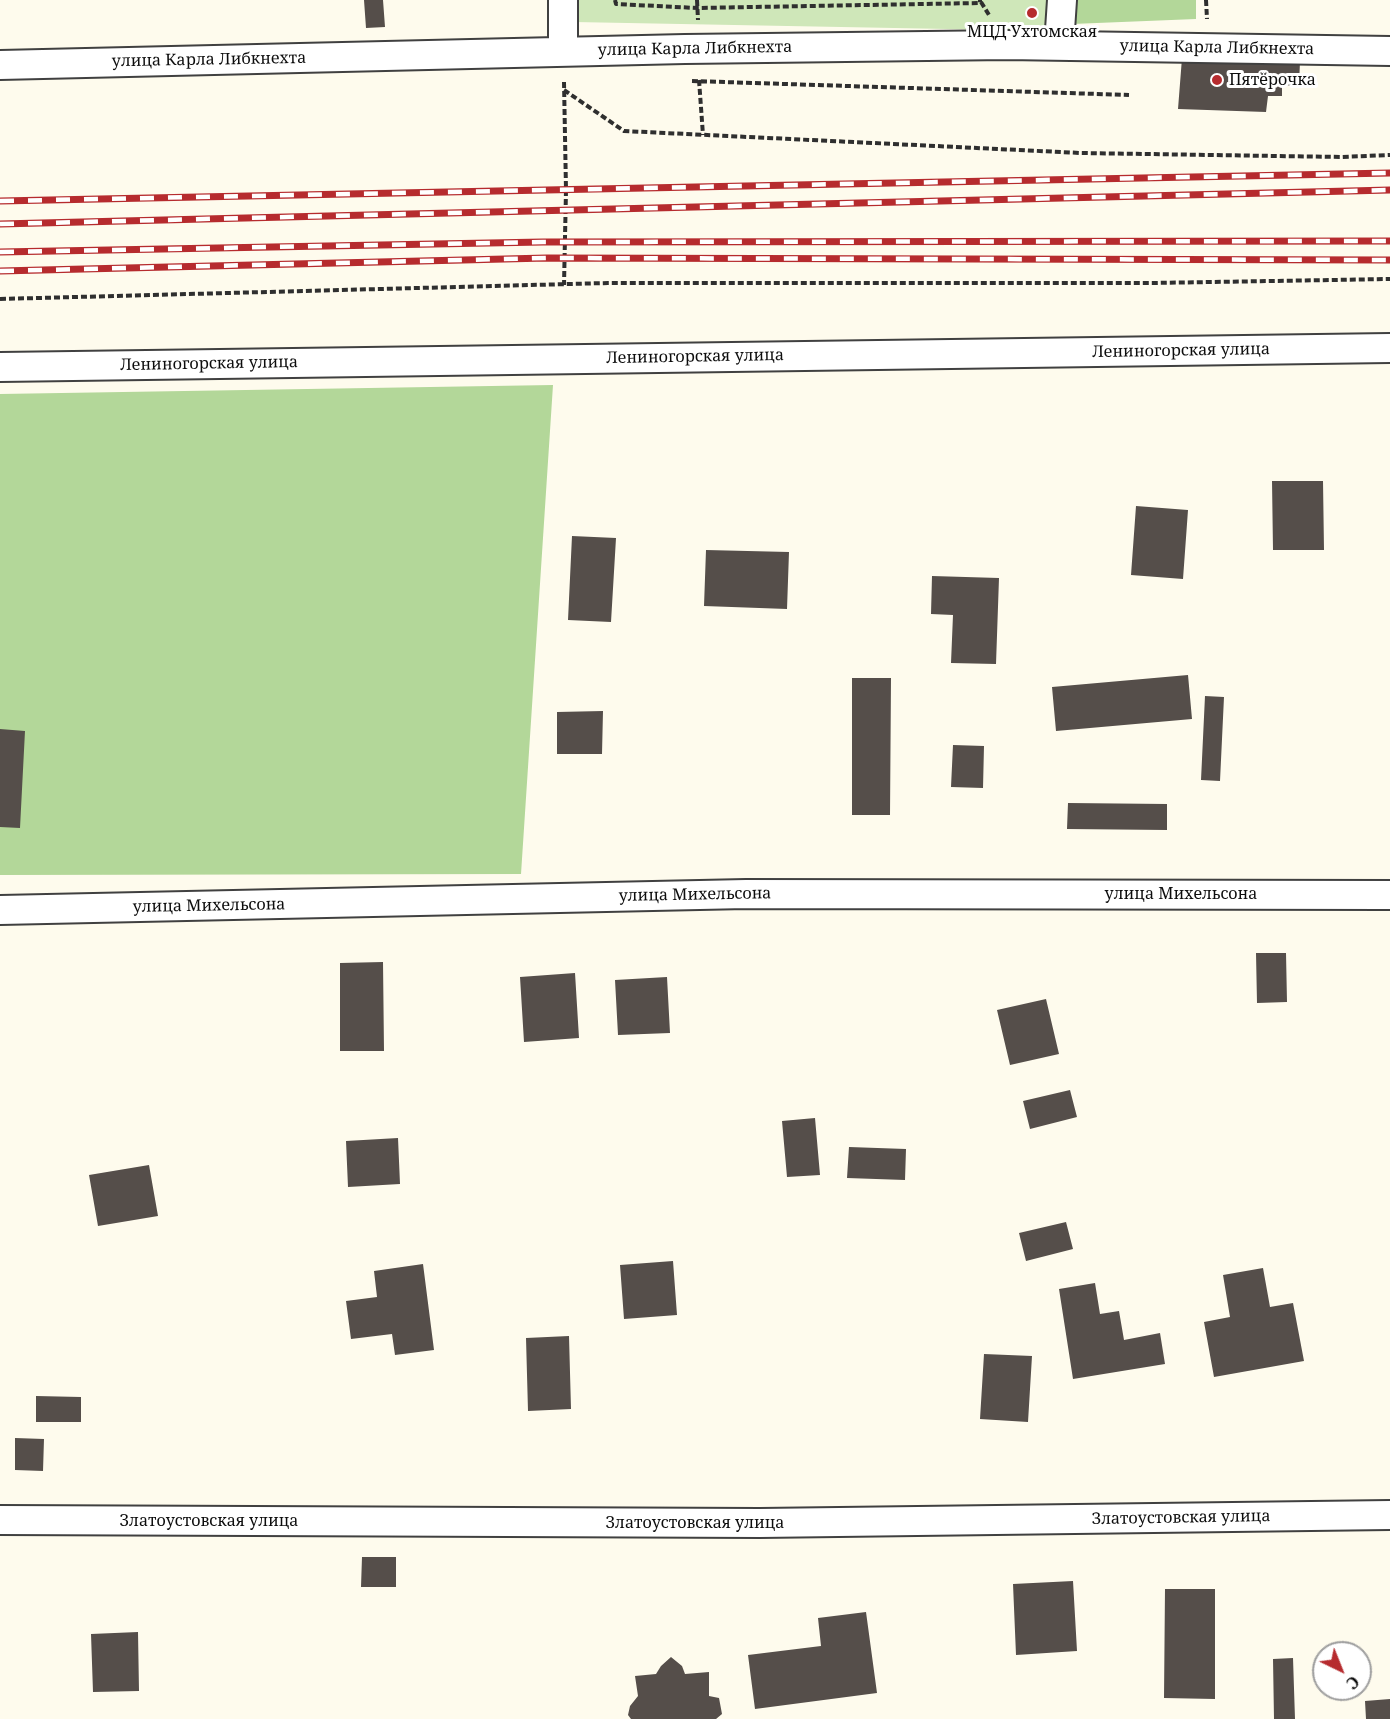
<!DOCTYPE html>
<html>
<head>
<meta charset="utf-8">
<style>
	body { margin:0 }
	#map { position:relative; width:1390px; height:1719px; overflow:hidden; background:#fefbed; font-family:"Noto Serif",serif }
	canvas { display:block }
	.north { position:absolute; left:1312px; top:1641px; width:60px; height:60px; box-sizing:border-box; background:#fff; border:2px solid #9e9e9e; border-radius:50%; rotate:137deg; font-size:16px; font-weight:700; line-height:24px; text-align:center; color:#0d0d0d }
	.north::after { content:''; display:block; margin:auto; width:21px; height:27px; background:#b62b2e; clip-path:polygon(50% 0,100% 100%,50% 72%,0 100%) }
</style>
</head>
<body>
<div id="map">
<canvas width="1390" height="1719"></canvas>
<div class="north">С</div>
</div>
<script>
const ctx = document.querySelector('canvas').getContext('2d');
ctx.lineJoin = 'round';
function fill(path, color) {
  ctx.fillStyle = color;
  ctx.fill(path, 'evenodd');
}
function strokePath(path, color, width, dash) {
  ctx.strokeStyle = color;
  ctx.lineWidth = width;
  ctx.lineCap = dash ? 'butt' : 'round';
  ctx.setLineDash(dash || []);
  ctx.stroke(path);
}
function write(font, color, halo, rows, align = 'center') {
  ctx.font = font + ' "Noto Serif",serif';
  ctx.lineWidth = 6;
  ctx.setLineDash([]);
  ctx.textBaseline = 'middle';
  ctx.strokeStyle = halo;
  ctx.fillStyle = color;
  for (const [text, x, y, turn = 0] of rows) {
    ctx.save();
    ctx.translate(x, y);
    ctx.rotate((+turn || 0) * Math.PI / 180);
    ctx.textAlign = isNaN(turn) ? turn : align;
    if (halo) ctx.strokeText(text, 0, 0);
    ctx.fillText(text, 0, 0);
    ctx.restore();
  }
}
const green = new Path2D(`
	M 574,0 L 1056,0 L 1055,31 L 574,22 Z`);
const forest = new Path2D(`
	M 1073,0 L 1196,0 L 1196,19 L 1072,24 Z
	M 553,385 L 521,874 L 0,875 L 0,394 Z`);
const building = new Path2D(`
	M 364,0 L 383,0 L 385,27 L 366,28 Z
	M 1182,58 L 1300,61 L 1299,86 L 1282,85 L 1282,96 L 1268,96 L 1266,112 L 1178,109 Z
	M 1272,481 L 1323,481 L 1324,550 L 1273,550 Z
	M 1136,506 L 1188,510 L 1183,579 L 1131,575 Z
	M 572,536 L 616,538 L 611,622 L 568,620 Z
	M 706,550 L 789,552 L 787,609 L 704,606 Z
	M 932,576 L 999,578 L 996,664 L 951,663 L 953,615 L 931,614 Z
	M 1188,675 L 1192,719 L 1056,731 L 1052,687 Z
	M 852,678 L 891,678 L 890,815 L 852,815 Z
	M 1205,696 L 1224,697 L 1220,781 L 1201,780 Z
	M 603,711 L 602,754 L 557,754 L 557,712 Z
	M 0,729 L 25,731 L 20,828 L 0,827 Z
	M 953,745 L 984,746 L 983,788 L 951,787 Z
	M 1068,803 L 1167,804 L 1167,830 L 1067,829 Z
	M 1256,953 L 1286,953 L 1287,1002 L 1257,1003 Z
	M 383,962 L 384,1051 L 340,1051 L 340,963 Z
	M 575,973 L 579,1038 L 524,1042 L 520,977 Z
	M 667,977 L 670,1033 L 618,1035 L 615,980 Z
	M 1046,999 L 1059,1054 L 1010,1065 L 997,1010 Z
	M 1070,1090 L 1077,1117 L 1030,1129 L 1023,1101 Z
	M 815,1118 L 820,1175 L 787,1177 L 782,1121 Z
	M 398,1138 L 400,1184 L 348,1187 L 346,1141 Z
	M 849,1147 L 906,1149 L 905,1180 L 847,1178 Z
	M 149,1165 L 158,1216 L 98,1226 L 89,1175 Z
	M 1066,1222 L 1073,1249 L 1026,1261 L 1019,1233 Z
	M 673,1261 L 677,1315 L 624,1319 L 620,1265 Z
	M 423,1264 L 434,1350 L 395,1355 L 392,1334 L 351,1339 L 346,1301 L 377,1297 L 374,1271 Z
	M 1263,1268 L 1270,1307 L 1293,1303 L 1304,1361 L 1214,1377 L 1204,1322 L 1230,1317 L 1223,1275 Z
	M 1095,1283 L 1100,1314 L 1119,1311 L 1124,1340 L 1160,1333 L 1165,1364 L 1073,1379 L 1059,1289 Z
	M 569,1336 L 571,1409 L 528,1411 L 526,1338 Z
	M 984,1354 L 1032,1356 L 1028,1422 L 980,1419 Z
	M 36,1396 L 81,1397 L 81,1422 L 36,1422 Z
	M 15,1438 L 44,1439 L 43,1471 L 15,1470 Z
	M 362,1557 L 396,1557 L 396,1587 L 361,1587 Z
	M 1073,1581 L 1077,1651 L 1016,1655 L 1013,1584 Z
	M 1165,1589 L 1215,1589 L 1215,1699 L 1164,1698 Z
	M 866,1612 L 877,1693 L 755,1709 L 748,1655 L 821,1646 L 818,1618 Z
	M 138,1632 L 139,1691 L 93,1692 L 91,1634 Z
	M 671,1657 L 682,1666 L 685,1674 L 709,1672 L 709,1696 L 719,1698 L 722,1714 L 716,1719 L 631,1719 L 628,1715 L 630,1706 L 638,1696 L 635,1676 L 656,1674 L 661,1666 Z
	M 1293,1658 L 1295,1719 L 1274,1719 L 1273,1659 Z
	M 1390,1699 L 1390,1719 L 1366,1719 L 1365,1701 Z`);
const path = new Path2D(`
	M 615,0 L 616,4 L 697,8 L 980,3 L 980,0
	M 697,0 L 698,20
	M 1206,0 L 1207,19
	M 981,2 L 989,15
	M 699,80 L 703,135
	M 692,81 L 1129,95
	M 564,82 L 566,190 L 564,285
	M 564,90 L 624,131 L 1081,153 L 1342,157 L 1390,155
	M 0,299 L 608,283 L 1152,283 L 1390,279`);
const minor = new Path2D(`
	M 1059,45 L 1062,0
	M 563,52 L 563,0
	M 0,65 L 685,49 L 1007,45 L 1390,51
	M 0,367 L 1390,348
	M 0,910 L 746,894 L 1390,895
	M 0,1520 L 760,1523 L 1390,1515`);
const rail = new Path2D(`
	M 0,201 L 1390,173
	M 0,224 L 1390,190
	M 0,252 L 543,242 L 1390,241
	M 0,271 L 547,258 L 1390,260`);
const markers = [
	[1032,13,6,"#b62b2e"],
	[1217,80,6,"#b62b2e"]
];
const poiNames = [
	["МЦД Ухтомская",1032,32],
	["Пятёрочка",1229,80,"left"]
];
const streetNames = [
	["улица Карла Либкнехта",1217,48,1],
	["улица Карла Либкнехта",695,49,-1],
	["улица Карла Либкнехта",209,60,-1],
	["Лениногорская улица",1181,351,-1],
	["Лениногорская улица",695,357,-1],
	["Лениногорская улица",209,364,-1],
	["улица Михельсона",1181,894],
	["улица Михельсона",695,895,-1],
	["улица Михельсона",209,906,-1],
	["Златоустовская улица",1181,1518,-1],
	["Златоустовская улица",209,1521],
	["Златоустовская улица",695,1523]
];
fill(green, '#cfe7b9');
fill(forest, '#b3d799');
fill(building, '#554e4a');
strokePath(minor, '#404040', 32);
strokePath(path, '#2f2f2f', 4, [6, 3]);
strokePath(minor, '#fff', 28);
strokePath(rail, '#b62b2e', 7);
strokePath(rail, '#fff', 4.5, [14]);
for (const [x, y, r, color] of markers) {
  const dot = new Path2D();
  dot.arc(x, y, r, 0, 2 * Math.PI);
  ctx.fillStyle = color;
  ctx.fill(dot);
  strokePath(dot, '#fff', 2);
}
write('16px', '#0d0d0d', '#fff', poiNames);
write('16px', '#0d0d0d', '#fff', streetNames);
</script>
</body>
</html>
